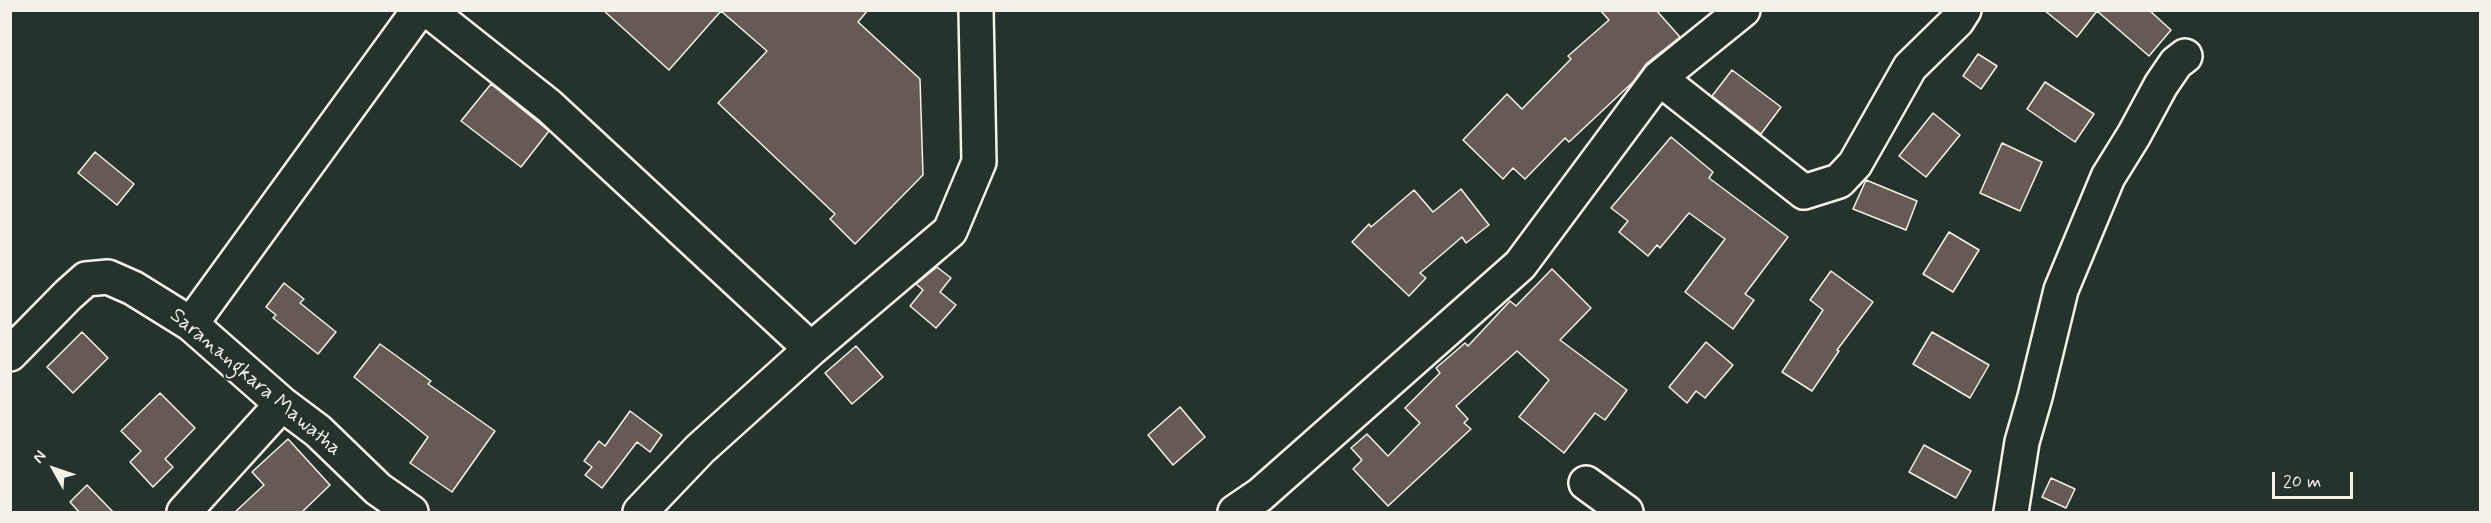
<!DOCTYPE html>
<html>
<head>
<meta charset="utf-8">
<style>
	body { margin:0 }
	#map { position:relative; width:2491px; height:523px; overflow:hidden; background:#26332d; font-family:Mynerve,sans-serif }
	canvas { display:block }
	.frame { position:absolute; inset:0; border:12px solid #f4f1e8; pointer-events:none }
	.north { position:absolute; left:24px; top:439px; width:60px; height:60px; -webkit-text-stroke:4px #26332d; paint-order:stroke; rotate:310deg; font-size:16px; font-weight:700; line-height:24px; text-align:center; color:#f4f1e8 }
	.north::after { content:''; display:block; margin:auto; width:21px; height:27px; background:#f4f1e8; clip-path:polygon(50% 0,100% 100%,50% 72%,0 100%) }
	.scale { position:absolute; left:2272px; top:472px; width:81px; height:27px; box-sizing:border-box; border:3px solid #f4f1e8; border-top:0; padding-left:8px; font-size:18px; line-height:21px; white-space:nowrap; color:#f4f1e8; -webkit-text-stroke:4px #26332d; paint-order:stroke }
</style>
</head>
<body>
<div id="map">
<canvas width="2491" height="523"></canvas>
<div class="frame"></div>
<div class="north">N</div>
<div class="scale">20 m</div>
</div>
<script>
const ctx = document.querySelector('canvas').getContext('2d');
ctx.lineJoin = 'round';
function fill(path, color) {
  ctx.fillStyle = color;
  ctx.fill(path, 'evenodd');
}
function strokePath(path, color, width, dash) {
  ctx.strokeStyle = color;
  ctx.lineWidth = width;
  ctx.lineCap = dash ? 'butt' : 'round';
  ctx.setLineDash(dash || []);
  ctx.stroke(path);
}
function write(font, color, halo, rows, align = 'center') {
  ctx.font = font + ' Mynerve,sans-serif';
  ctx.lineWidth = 4.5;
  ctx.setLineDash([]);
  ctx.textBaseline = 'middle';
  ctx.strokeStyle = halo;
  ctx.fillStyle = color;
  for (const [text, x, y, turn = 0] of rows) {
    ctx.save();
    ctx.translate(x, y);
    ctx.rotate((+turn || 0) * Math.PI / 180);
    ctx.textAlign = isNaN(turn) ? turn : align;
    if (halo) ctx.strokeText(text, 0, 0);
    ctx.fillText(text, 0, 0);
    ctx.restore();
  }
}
const building = new Path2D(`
	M 603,10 L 868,10 L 858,22 L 920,79 L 923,175 L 855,244 L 830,219 L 835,214 L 718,103 L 767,51 L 721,11 L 669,70 Z
	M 1600,10 L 1656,10 L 1680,37 L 1647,63 L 1633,82 L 1569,142 L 1565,138 L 1525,179 L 1513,168 L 1503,179 L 1463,140 L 1507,94 L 1522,109 L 1571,59 L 1568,56 L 1609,20 Z
	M 2044,10 L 2149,10 L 2171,30 L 2149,56 L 2097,11 L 2077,37 Z
	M 1978,54 L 1997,66 L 1981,89 L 1963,76 Z
	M 1732,70 L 1781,107 L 1761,134 L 1712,96 Z
	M 2045,82 L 2094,114 L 2075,142 L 2027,109 Z
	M 491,84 L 549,131 L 521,167 L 461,121 Z
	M 1933,113 L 1960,135 L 1926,177 L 1899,156 Z
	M 1671,137 L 1713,172 L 1709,178 L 1788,237 L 1745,294 L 1754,300 L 1733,329 L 1685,292 L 1725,239 L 1689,213 L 1660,248 L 1657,245 L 1648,256 L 1619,232 L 1628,221 L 1611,208 Z
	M 2002,143 L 2042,162 L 2020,211 L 1980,193 Z
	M 95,152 L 134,184 L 117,205 L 78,173 Z
	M 1866,180 L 1917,201 L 1906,230 L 1853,209 Z
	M 1461,189 L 1489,225 L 1466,243 L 1462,237 L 1420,273 L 1426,278 L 1409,296 L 1352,242 L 1369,224 L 1371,227 L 1414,190 L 1433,212 Z
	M 1949,232 L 1979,250 L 1953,292 L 1923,274 Z
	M 937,267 L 951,278 L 940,292 L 956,305 L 936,328 L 910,306 L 923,290 L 916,284 Z
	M 1552,269 L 1591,308 L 1560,340 L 1627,390 L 1605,420 L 1595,413 L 1564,453 L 1519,417 L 1549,380 L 1517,351 L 1456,406 L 1468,419 L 1464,423 L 1471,429 L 1388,506 L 1353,469 L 1362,460 L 1351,448 L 1367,434 L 1388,456 L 1420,423 L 1405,408 L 1440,373 L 1436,368 L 1465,343 L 1468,346 L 1510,301 L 1516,306 Z
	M 1831,271 L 1873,302 L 1837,350 L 1839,351 L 1812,391 L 1782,372 L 1823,310 L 1810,300 Z
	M 284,283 L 304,299 L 300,303 L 336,332 L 318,354 L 273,318 L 276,315 L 266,307 Z
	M 82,332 L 108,358 L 73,393 L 47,367 Z
	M 1932,332 L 1989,365 L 1970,398 L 1913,364 Z
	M 1706,342 L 1733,365 L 1705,398 L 1696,391 L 1687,403 L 1669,387 Z
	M 380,344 L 431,381 L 428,384 L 495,431 L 452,492 L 410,463 L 428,437 L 354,377 Z
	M 856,346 L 883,377 L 852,404 L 825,373 Z
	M 160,393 L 195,428 L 165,459 L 173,467 L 153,487 L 130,462 L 141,451 L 121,431 Z
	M 1180,407 L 1205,437 L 1173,465 L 1148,435 Z
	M 630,411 L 662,435 L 650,452 L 637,442 L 602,488 L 585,475 L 592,467 L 584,461 L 599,441 L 605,446 Z
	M 288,439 L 330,485 L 301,513 L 234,513 L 264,485 L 252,472 Z
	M 1924,445 L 1971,471 L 1956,498 L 1909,472 Z
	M 2051,478 L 2075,489 L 2066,508 L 2042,497 Z
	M 87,485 L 114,513 L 80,513 L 70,502 Z`);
const minor = new Path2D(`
	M 428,10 L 549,106 L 811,349
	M 1659,78 L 1743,10
	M 191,324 L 419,10
	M 10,354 L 68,295 L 86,279 L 108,277 L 133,288 L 191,324 L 282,404 L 318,431 L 378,489 L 411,512
	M 1586,483 L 1626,512
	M 184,512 L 282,404
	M 640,512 L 700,449 L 811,349 L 950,231 L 979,162 L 976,10
	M 1235,512 L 1260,495 L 1520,265 L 1659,78 L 1804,192 L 1839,181 L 1855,164 L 1910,67 L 1957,21 L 1964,10
	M 2011,512 L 2022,442 L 2035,397 L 2061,290 L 2108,177 L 2134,135 L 2161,85 L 2176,63 L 2185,56`);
const streetNames = [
	["Saranangkara Mawatha",255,383,40]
];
fill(building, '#665b54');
strokePath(building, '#f4f1e8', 1.5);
strokePath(minor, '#f4f1e8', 38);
strokePath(minor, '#26332d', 33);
write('21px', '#f4f1e8', '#26332d', streetNames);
</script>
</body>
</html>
